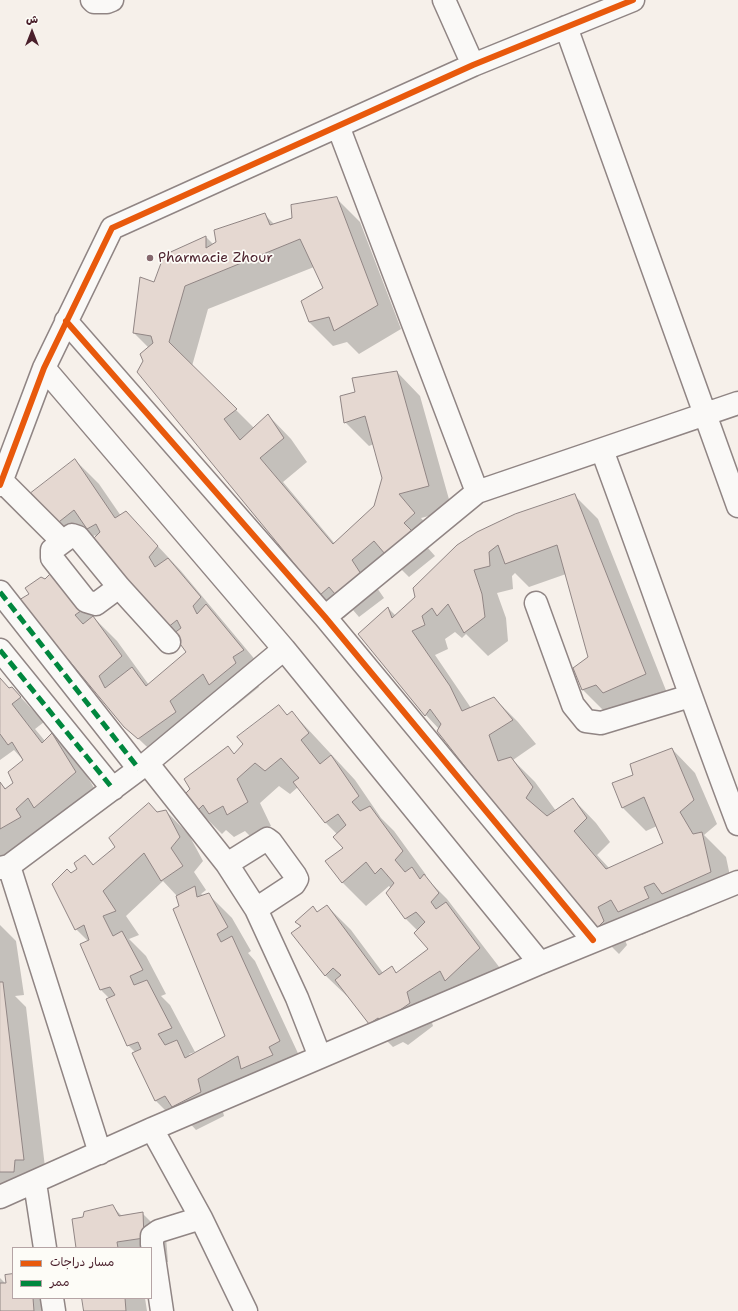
<!DOCTYPE html>
<html>
<head>
<meta charset="utf-8">
<style>
	body { margin:0 }
	#map { position:relative; width:738px; height:1311px; overflow:hidden; background:#f6f0ea; font-family:"Shantell Sans","Playpen Sans Arabic",sans-serif }
	canvas { display:block }
	.legend { position:absolute; left:12px; top:1247px; width:140px; height:52px; box-sizing:border-box; background:#fdfcf7; border:1px solid #b5a4a5; margin:0; padding:5px 7px; list-style:none; font-size:12px; color:#4a1f2b }
	.legend li { display:flex; align-items:center; gap:8px; height:20px }
	.legend b { width:20px; border:1px solid #b5a4a5 }
	.north { position:absolute; left:12px; top:12px; width:40px; height:40px; -webkit-text-stroke:3px #fdfcf7; paint-order:stroke; rotate:0deg; font-size:11px; font-weight:700; line-height:16px; text-align:center; color:#4a1f2b }
	.north::after { content:''; display:block; margin:auto; width:14px; height:18px; background:#4a1f2b; clip-path:polygon(50% 0,100% 100%,50% 72%,0 100%) }
</style>
</head>
<body>
<div id="map">
<canvas width="738" height="1311"></canvas>
<ul class="legend">
<li><b style="height:5px;background:#e8590c"></b>مسار دراجات</li>
<li><b style="height:5px;background:#00873e"></b>ممر</li>
</ul>
<div class="north">ش</div>
</div>
<script>
const ctx = document.querySelector('canvas').getContext('2d');
ctx.lineJoin = 'round';
function fill(path, color) {
  ctx.fillStyle = color;
  ctx.fill(path, 'evenodd');
}
function strokePath(path, color, width, dash) {
  ctx.strokeStyle = color;
  ctx.lineWidth = width;
  ctx.lineCap = dash ? 'butt' : 'round';
  ctx.setLineDash(dash || []);
  ctx.stroke(path);
}
function write(font, color, halo, rows, align = 'center') {
  ctx.font = font + ' "Shantell Sans",sans-serif';
  ctx.lineWidth = 3.5;
  ctx.setLineDash([]);
  ctx.textBaseline = 'middle';
  ctx.strokeStyle = halo;
  ctx.fillStyle = color;
  for (const [text, x, y, turn = 0] of rows) {
    ctx.save();
    ctx.translate(x, y);
    ctx.rotate((+turn || 0) * Math.PI / 180);
    ctx.textAlign = isNaN(turn) ? turn : align;
    if (halo) ctx.strokeText(text, 0, 0);
    ctx.fillText(text, 0, 0);
    ctx.restore();
  }
}
const shadow = new Path2D(`
	M 336,198 L 360,222 L 401,329 L 359,354 L 347,342 L 333,346 L 309,322 L 302,302 L 324,288 L 314,267 L 208,309 L 192,366 L 254,428 L 268,415 L 291,439 L 307,462 L 283,482 L 335,544 L 375,506 L 383,478 L 374,444 L 369,446 L 345,422 L 356,393 L 397,372 L 420,396 L 452,510 L 421,518 L 438,537 L 427,547 L 435,556 L 409,577 L 397,565 L 375,585 L 384,598 L 359,617 L 353,610 L 344,618 L 321,595 L 138,372 L 149,348 L 134,333 L 155,284 L 206,237 L 214,245 L 264,214 L 275,225 Z
	M 75,460 L 99,484 L 121,516 L 126,512 L 181,571 L 267,674 L 256,681 L 259,687 L 233,708 L 224,699 L 193,725 L 199,736 L 163,762 L 125,726 L 31,594 L 51,575 L 117,641 L 149,685 L 187,653 L 95,535 L 80,548 L 43,517 Z
	M 574,495 L 598,519 L 669,698 L 606,713 L 582,689 L 590,658 L 566,574 L 529,587 L 515,573 L 512,576 L 513,589 L 497,593 L 506,618 L 508,641 L 488,656 L 466,634 L 462,638 L 455,632 L 445,639 L 448,649 L 435,655 L 471,708 L 494,698 L 518,722 L 536,744 L 513,760 L 535,782 L 556,811 L 573,799 L 596,823 L 610,842 L 597,855 L 609,868 L 664,844 L 657,826 L 646,831 L 622,807 L 634,776 L 672,749 L 695,773 L 717,824 L 704,835 L 726,857 L 734,895 L 687,917 L 676,907 L 667,911 L 672,922 L 642,935 L 632,925 L 621,931 L 627,945 L 619,954 L 595,930 L 439,729 L 426,715 L 388,608 L 396,616 L 416,597 Z
	M 0,679 L 10,689 L 12,688 L 44,722 L 35,729 L 45,741 L 52,735 L 76,758 L 99,796 L 0,867 L 0,783 L 6,789 L 15,783 L 24,761 L 14,750 L 0,760 Z
	M 279,706 L 288,716 L 292,712 L 355,780 L 381,818 L 394,831 L 426,875 L 425,877 L 447,899 L 503,972 L 430,1016 L 433,1026 L 408,1045 L 403,1042 L 393,1047 L 369,1023 L 350,999 L 326,976 L 292,933 L 301,927 L 296,922 L 313,907 L 318,913 L 327,906 L 351,930 L 383,973 L 392,968 L 398,974 L 430,949 L 418,931 L 405,918 L 391,888 L 389,886 L 366,906 L 343,883 L 327,861 L 345,849 L 337,834 L 326,823 L 298,787 L 290,794 L 279,786 L 260,803 L 271,826 L 252,838 L 245,831 L 234,837 L 226,830 L 222,834 L 198,810 L 187,793 L 235,755 Z
	M 166,811 L 189,835 L 203,861 L 194,872 L 206,890 L 201,894 L 204,896 L 208,894 L 232,918 L 251,951 L 248,953 L 255,961 L 303,1064 L 221,1103 L 224,1116 L 196,1130 L 187,1120 L 180,1125 L 156,1101 L 133,1054 L 136,1053 L 128,1045 L 110,999 L 101,990 L 82,945 L 88,941 L 76,929 L 71,874 L 78,869 L 85,857 L 94,865 L 157,813 ZM 163,881 L 177,896 L 227,1036 L 191,1056 L 189,1054 L 195,1052 L 170,1005 L 161,996 L 166,994 L 146,956 L 129,939 L 139,935 L 126,916 Z
	M 0,925 L 16,941 L 24,995 L 15,996 L 26,1007 L 47,1184 L 0,1192 Z
	M 112,1206 L 122,1216 L 142,1213 L 166,1237 L 168,1262 L 151,1264 L 151,1248 L 77,1248 L 84,1218 Z
	M 13,1275 L 13,1298 L 52,1298 L 54,1311 L 0,1311 L 0,1278 L 7,1285 Z
	M 83,1298 L 145,1298 L 147,1311 L 85,1311 Z`);
const building = new Path2D(`
	M 337,197 L 378,305 L 334,331 L 329,317 L 309,322 L 301,301 L 323,288 L 300,239 L 185,286 L 169,342 L 237,409 L 224,419 L 240,440 L 268,414 L 284,438 L 260,458 L 333,544 L 374,506 L 382,478 L 365,416 L 344,423 L 340,396 L 355,392 L 352,378 L 397,371 L 429,486 L 399,494 L 415,513 L 404,523 L 412,531 L 385,554 L 374,541 L 352,560 L 361,574 L 335,594 L 329,587 L 320,595 L 137,372 L 143,361 L 140,354 L 153,343 L 151,336 L 133,333 L 140,277 L 154,282 L 164,255 L 206,236 L 206,248 L 216,242 L 214,230 L 265,213 L 270,225 L 292,218 L 291,205 Z
	M 75,459 L 115,518 L 126,511 L 158,546 L 149,557 L 155,567 L 168,558 L 201,597 L 193,606 L 197,614 L 206,604 L 244,650 L 233,657 L 236,663 L 209,685 L 203,674 L 170,701 L 176,712 L 138,739 L 124,727 L 19,600 L 29,594 L 25,588 L 41,577 L 45,579 L 51,573 L 85,608 L 75,615 L 83,624 L 93,616 L 122,656 L 99,676 L 105,688 L 132,667 L 146,686 L 186,652 L 173,634 L 181,628 L 177,620 L 167,628 L 94,538 L 100,532 L 96,524 L 87,529 L 74,510 L 55,525 L 31,493 Z
	M 575,494 L 646,674 L 603,693 L 596,685 L 582,690 L 573,668 L 588,657 L 557,545 L 505,564 L 498,545 L 489,552 L 490,566 L 474,570 L 482,594 L 485,617 L 464,633 L 448,604 L 437,616 L 432,608 L 422,616 L 425,625 L 412,631 L 450,686 L 462,711 L 494,697 L 513,720 L 489,735 L 498,761 L 511,757 L 533,787 L 526,798 L 547,816 L 573,798 L 587,818 L 574,831 L 606,869 L 663,843 L 644,797 L 622,808 L 612,783 L 633,775 L 630,764 L 672,748 L 694,800 L 680,812 L 693,834 L 702,832 L 711,872 L 662,894 L 654,883 L 644,887 L 649,898 L 618,912 L 611,900 L 598,907 L 604,921 L 594,931 L 437,731 L 441,724 L 430,709 L 425,716 L 358,634 L 388,607 L 392,618 L 415,597 L 413,588 L 457,545 L 477,532 L 515,514 Z
	M 0,678 L 9,688 L 12,687 L 21,697 L 12,704 L 42,743 L 52,733 L 76,772 L 34,808 L 28,798 L 16,809 L 21,817 L 0,829 L 0,782 L 5,789 L 13,783 L 8,772 L 23,760 L 12,742 L 8,745 L 0,734 Z
	M 279,705 L 287,715 L 292,711 L 309,733 L 301,740 L 320,764 L 331,755 L 359,796 L 352,802 L 360,811 L 370,806 L 403,851 L 395,860 L 405,872 L 412,867 L 420,879 L 424,874 L 439,893 L 431,902 L 436,909 L 446,902 L 480,948 L 445,981 L 440,971 L 407,992 L 410,1003 L 383,1022 L 378,1018 L 369,1024 L 335,980 L 341,975 L 333,968 L 325,976 L 291,933 L 301,926 L 295,922 L 313,906 L 317,912 L 327,905 L 379,975 L 392,966 L 396,973 L 428,949 L 414,933 L 425,922 L 416,912 L 405,919 L 386,893 L 394,883 L 381,868 L 375,874 L 366,862 L 342,883 L 325,861 L 343,848 L 333,837 L 346,825 L 338,814 L 325,823 L 293,782 L 299,778 L 281,758 L 265,771 L 255,763 L 237,779 L 248,802 L 227,815 L 223,806 L 209,814 L 203,805 L 197,811 L 186,793 L 190,789 L 184,779 L 228,746 L 234,754 L 243,744 L 237,737 Z
	M 149,803 L 157,812 L 166,810 L 180,837 L 171,848 L 183,866 L 161,881 L 144,853 L 103,891 L 116,911 L 103,916 L 113,936 L 122,931 L 143,970 L 130,976 L 134,985 L 147,980 L 172,1028 L 158,1034 L 165,1045 L 177,1040 L 185,1058 L 225,1036 L 173,909 L 179,906 L 176,896 L 195,886 L 197,897 L 209,893 L 228,927 L 217,934 L 221,942 L 232,936 L 280,1041 L 269,1047 L 273,1055 L 241,1069 L 238,1056 L 198,1079 L 201,1092 L 172,1107 L 165,1096 L 155,1101 L 132,1053 L 141,1049 L 138,1042 L 127,1046 L 106,999 L 115,995 L 110,987 L 100,990 L 80,944 L 89,940 L 84,925 L 75,930 L 52,884 L 67,869 L 71,873 L 77,869 L 74,863 L 85,855 L 93,865 L 115,847 L 109,838 Z
	M 0,982 L 3,982 L 24,1160 L 15,1160 L 14,1172 L 0,1172 Z
	M 113,1205 L 119,1216 L 143,1212 L 144,1238 L 117,1242 L 118,1248 L 76,1248 L 72,1219 L 83,1217 L 84,1212 Z
	M 13,1274 L 13,1298 L 33,1298 L 34,1311 L 0,1311 L 0,1283 L 6,1283 L 5,1275 Z
	M 82,1298 L 125,1298 L 126,1311 L 84,1311 Z`);
const minor = new Path2D(`
	M 92,0 L 94,2 L 107,2 L 112,0
	M 444,0 L 473,65
	M 566,27 L 738,506
	M 338,126 L 477,492
	M 66,321 L 325,617 L 593,940
	M 44,368 L 284,649 L 540,963
	M 602,450 C 648,574 691,700 738,824
	M 2,481 L 62,541
	M 0,485 L 44,368 L 112,228 L 473,65 L 633,0
	M 119,587 L 96,604 L 86,601 L 52,558 L 52,550 L 72,535 L 78,537 L 119,587 L 169,642
	M 0,592 L 139,769
	M 536,603 L 573,705 L 586,721 L 601,723 L 690,696
	M 325,617 L 477,492 L 738,403
	M 0,650 L 113,789
	M 147,763 L 227,864 L 256,909 L 297,998 L 320,1057
	M 227,864 L 267,839 L 271,842 L 295,875 L 297,879 L 294,884 L 256,909
	M 9,866 L 100,1153
	M 0,868 L 9,866 L 147,763 L 284,649
	M 152,1129 L 201,1218 L 246,1311
	M 35,1183 L 45,1248
	M 0,1197 L 152,1129 L 540,963 L 738,882
	M 52,1298 L 54,1311
	M 162,1311 L 152,1244 L 152,1236 L 159,1231 L 201,1218`);
const quiet = new Path2D(`
	M 0,592 L 139,769
	M 0,650 L 113,789`);
const cycleway = new Path2D(`
	M 66,321 L 325,617 L 593,940
	M 0,485 L 44,368 L 112,228 L 473,65 L 633,0`);
const markers = [
	[150,258,4,"#86686e"]
];
const poiNames = [
	["Pharmacie Zhour",158,258]
];
fill(shadow, '#0003');
fill(building, '#e5d8d1');
strokePath(building, '#908584', 1);
strokePath(minor, '#908584', 25);
strokePath(minor, '#faf9f7', 22);
strokePath(quiet, '#00873e', 5, [10, 5]);
strokePath(cycleway, '#e8590c', 6);
for (const [x, y, r, color] of markers) {
  const dot = new Path2D();
  dot.arc(x, y, r, 0, 2 * Math.PI);
  ctx.fillStyle = color;
  ctx.fill(dot);
  strokePath(dot, '#fdfcf7', 1.5);
}
write('14px', '#4a1f2b', '#fdfcf7', poiNames, 'left');
</script>
</body>
</html>
